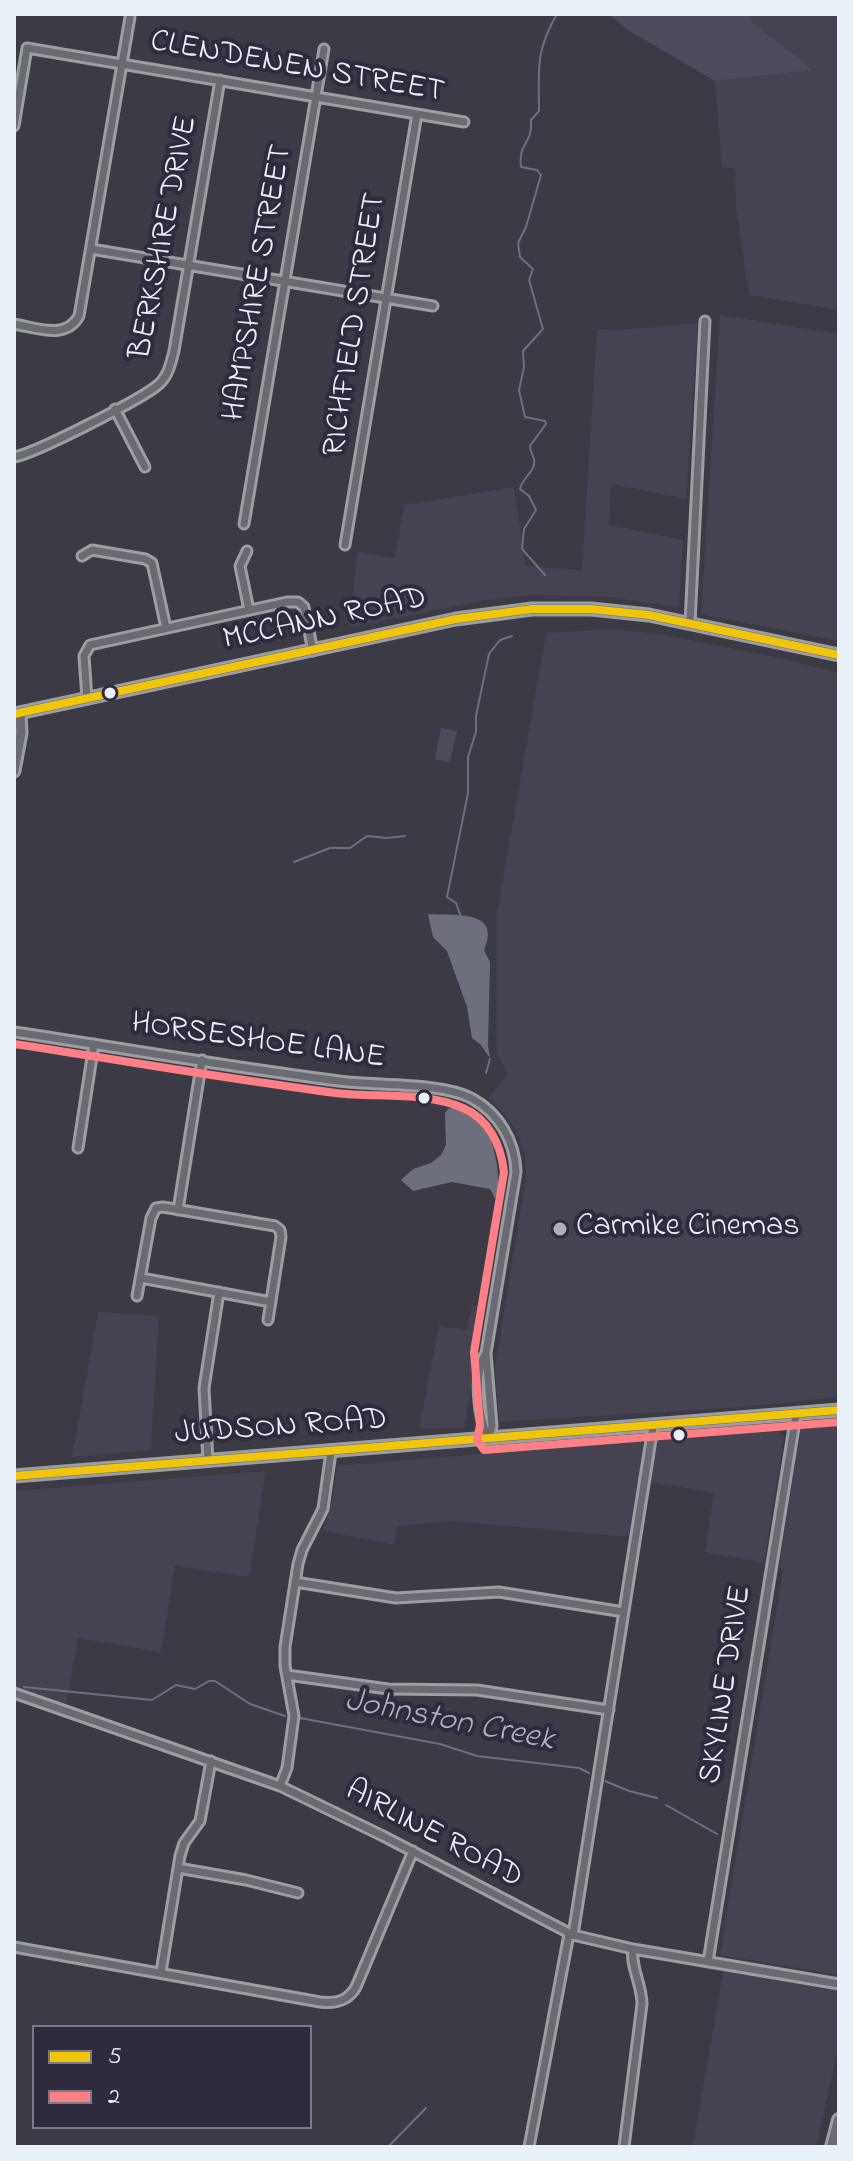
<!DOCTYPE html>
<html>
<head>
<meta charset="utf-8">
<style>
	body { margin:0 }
	#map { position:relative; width:853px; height:2161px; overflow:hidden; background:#3c3a44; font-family:"Indie Flower",sans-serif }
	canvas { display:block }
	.frame { position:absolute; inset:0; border:16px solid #e8f1f8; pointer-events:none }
	.legend { position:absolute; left:32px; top:2025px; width:280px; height:104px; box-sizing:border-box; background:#2f2a3d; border:2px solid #797a88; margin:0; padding:10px 14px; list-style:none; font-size:24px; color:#e8f1f8 }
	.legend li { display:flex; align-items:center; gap:16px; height:40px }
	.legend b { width:40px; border:2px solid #797a88 }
</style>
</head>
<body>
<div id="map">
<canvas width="853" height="2161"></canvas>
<div class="frame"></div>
<ul class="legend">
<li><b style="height:10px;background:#f0c50a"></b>5</li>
<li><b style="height:10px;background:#ff8084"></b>2</li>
</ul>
</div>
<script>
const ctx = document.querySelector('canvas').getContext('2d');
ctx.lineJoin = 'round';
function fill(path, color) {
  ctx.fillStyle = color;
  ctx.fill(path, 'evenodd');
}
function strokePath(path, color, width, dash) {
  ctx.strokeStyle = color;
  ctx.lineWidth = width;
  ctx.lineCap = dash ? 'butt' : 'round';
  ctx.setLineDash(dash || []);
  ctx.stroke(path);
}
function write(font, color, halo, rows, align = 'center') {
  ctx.font = font + ' "Indie Flower",sans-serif';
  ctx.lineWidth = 8;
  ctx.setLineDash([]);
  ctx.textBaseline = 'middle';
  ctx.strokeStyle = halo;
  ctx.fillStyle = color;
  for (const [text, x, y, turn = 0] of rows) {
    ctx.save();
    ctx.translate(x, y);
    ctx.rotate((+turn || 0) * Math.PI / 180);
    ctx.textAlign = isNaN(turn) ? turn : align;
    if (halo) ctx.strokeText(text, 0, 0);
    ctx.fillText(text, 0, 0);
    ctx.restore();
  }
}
const built = new Path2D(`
	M 748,14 L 839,14 L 839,310 L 749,295 L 736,207 L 735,169 L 722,167 L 715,81 L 812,70 L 752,22 Z
	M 720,315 L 839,334 L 839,641 L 701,614 Z
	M 698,323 L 686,499 L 611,484 L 609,525 L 683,540 L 679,607 L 608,597 L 533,595 L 487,600 L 350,627 L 357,552 L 395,558 L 404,505 L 514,487 L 525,566 L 582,570 L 597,329 L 619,330 Z
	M 612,629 L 666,635 L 781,658 L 839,673 L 839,1397 L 743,1407 L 499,1422 L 495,1367 L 526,1176 L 525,1154 L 516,1131 L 504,1113 L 488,1098 L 508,1074 L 497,1054 L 497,913 L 546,633 Z
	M 472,1305 L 485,1307 L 464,1428 L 419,1429 L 439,1326 L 466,1330 Z
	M 98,1312 L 159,1316 L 151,1450 L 72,1457 Z
	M 839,1425 L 839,1963 L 837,1975 L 720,1955 L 783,1570 L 779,1568 L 800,1429 Z
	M 777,1431 L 784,1436 L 764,1563 L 705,1552 L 714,1493 L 650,1482 L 657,1438 Z
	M 640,1440 L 643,1446 L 629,1537 L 452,1521 L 398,1526 L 394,1545 L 323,1531 L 333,1498 L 337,1466 Z
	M 266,1471 L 249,1577 L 175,1566 L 161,1652 L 78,1638 L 66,1705 L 14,1685 L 14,1491 Z
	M 723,1971 L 839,1991 L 839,2046 L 816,2147 L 693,2147 Z`);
const green = new Path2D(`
	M 608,14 L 748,14 L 752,22 L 813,70 L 715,81 L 628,30 Z
	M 441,728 L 457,731 L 450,762 L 435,759 Z`);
const water = new Path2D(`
	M 428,914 C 455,916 502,909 484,950 L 490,962 L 488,1045 L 490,1058 L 480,1044 L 472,1038 L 467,1007 L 447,951 L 433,937 Z
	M 460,1106 L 482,1115 C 494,1144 500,1167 498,1197 L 495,1198 L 490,1189 L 452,1182 L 413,1191 L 401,1180 L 413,1169 L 431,1163 L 441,1155 L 446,1145 L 445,1113 L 448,1109 Z`);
const stream = new Path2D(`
	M 545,575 L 522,549 L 524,529 L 536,510 L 529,496 L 520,489 C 522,478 537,470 534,459 C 533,455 530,451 530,446 L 546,424 L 545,421 L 525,417 L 519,390 L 524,367 L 523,351 L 543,329 L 529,280 L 533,269 L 520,257 L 518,243 L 526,227 L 541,175 L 537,170 L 521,167 C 518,142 533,144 531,120 L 539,111 C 539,68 535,52 557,14
	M 294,862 L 330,848 L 350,848 L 367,836 L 387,838 L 405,836
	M 461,917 L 456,903 L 447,897 L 468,793 L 468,757 L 476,732 L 476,716 L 489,654 L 500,640 L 512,636
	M 486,1073 L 490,1059
	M 24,1687 L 152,1700 L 176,1685 L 195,1689 L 209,1681 L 215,1681 L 250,1704 L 285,1716
	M 300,1718 L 440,1744 L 477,1756 L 579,1768 L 589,1773
	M 605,1781 L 629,1791 L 657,1798
	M 666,1805 L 717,1834
	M 388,2147 L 426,2108`);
const minor = new Path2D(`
	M 14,126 L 27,48 L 464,122
	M 91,249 L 433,306
	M 14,324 C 37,328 66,340 79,316 L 130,17
	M 115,409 L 145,467
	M 14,457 C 34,454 144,398 159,384 C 168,376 171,363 174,351 L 220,80
	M 244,524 L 324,49
	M 345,545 L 417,114
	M 247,551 L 240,566 L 249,610
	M 82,556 L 92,550 L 145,559 L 152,563 L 166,628
	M 690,623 L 705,321
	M 87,699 L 84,656 L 90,645 L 287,602 L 298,602 L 304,607 L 313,651
	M 14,1032 C 122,1048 230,1067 339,1081 C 376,1086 439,1082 471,1098 C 499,1113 515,1141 516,1172 L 486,1353 C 473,1373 478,1419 489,1439
	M 78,1148 L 94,1044
	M 178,1210 L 202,1060
	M 141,1278 L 271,1302
	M 137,1296 L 151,1218 L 156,1208 L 163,1207 L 275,1226 L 280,1230 L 281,1237 L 268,1320
	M 486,1353 L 492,1426 L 489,1438
	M 208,1461 L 204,1388 L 219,1292
	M 295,1582 L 396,1598 L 499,1592 L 624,1612
	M 287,1675 L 388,1689 L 477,1690 L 609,1710
	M 14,1693 L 280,1786 L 383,1836 L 573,1935 L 633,1949 L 839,1984
	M 280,1786 L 287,1768 L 294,1716 L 285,1666 L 285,1647 L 298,1564 L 302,1550 L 323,1509 L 331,1452
	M 178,1868 L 246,1880 L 298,1893
	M 573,1935 L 653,1427
	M 14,1947 L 320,2002 C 336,2004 348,2001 356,1987 L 413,1851
	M 708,1962 L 796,1415
	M 161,1972 L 180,1856 L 184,1843 L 200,1821 L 211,1761
	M 529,2147 L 569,1934
	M 624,2147 L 642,2004 C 642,1984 630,1966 633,1949`);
const major = new Path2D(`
	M 14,714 L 456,619 L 532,609 L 591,609 L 649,615 L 839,655
	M 14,771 L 21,733 L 20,713
	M 14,1476 L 839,1410`);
const highway = new Path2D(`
	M 832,2147 L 839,2120`);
const bus1 = new Path2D(`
	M 14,714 L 456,619 L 532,609 L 591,609 L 649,615 L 839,655
	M 14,1476 L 839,1410`);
const bus2 = new Path2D(`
	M 14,1044 C 121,1060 228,1079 336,1093 C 376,1098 425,1091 463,1108 C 489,1119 501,1145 504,1172 L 474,1352 L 480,1425 L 477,1440 L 484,1450 L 839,1422`);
const markers = [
	[110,693,7,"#e8f1f8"],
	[424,1098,7,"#e8f1f8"],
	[560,1229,8,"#acb1b9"],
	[679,1435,7,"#e8f1f8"]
];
const streetNames = [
	["CLENDENEN STREET",297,69,10],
	["BERKSHIRE DRIVE",166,238,-79],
	["HAMPSHIRE STREET",260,283,-80],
	["RICHFIELD STREET",357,325,-81],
	["MCCANN ROAD",325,621,-12],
	["HORSESHOE LANE",258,1043,8],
	["JUDSON ROAD",281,1429,-4],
	["SKYLINE DRIVE",728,1685,-81],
	["AIRLINE ROAD",433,1836,28]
];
const poiNames = [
	["Carmike Cinemas",576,1229]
];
const waterNames = [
	["Johnston Creek",449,1723,11]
];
fill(built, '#454252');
fill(green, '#4d4b5b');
fill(water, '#6e6f7c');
strokePath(stream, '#6e6f7c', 2);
strokePath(minor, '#9d9ea4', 13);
strokePath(major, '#9d9ea4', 15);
strokePath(highway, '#9d9ea4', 16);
strokePath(minor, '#6a6b72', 7);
strokePath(major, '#6a6b72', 9);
strokePath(highway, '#6a6b72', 10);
strokePath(bus1, '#f0c50a', 8);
strokePath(bus2, '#ff8084', 8);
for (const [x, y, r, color] of markers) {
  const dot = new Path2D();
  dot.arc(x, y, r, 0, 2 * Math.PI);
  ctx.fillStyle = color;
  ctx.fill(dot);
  strokePath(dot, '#2f2a3d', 3);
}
write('32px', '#e8f1f8', '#2f2a3d', streetNames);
write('32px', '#e8f1f8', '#2f2a3d', poiNames, 'left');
write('italic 34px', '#aeb2bd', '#2f2a3d', waterNames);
</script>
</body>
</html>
